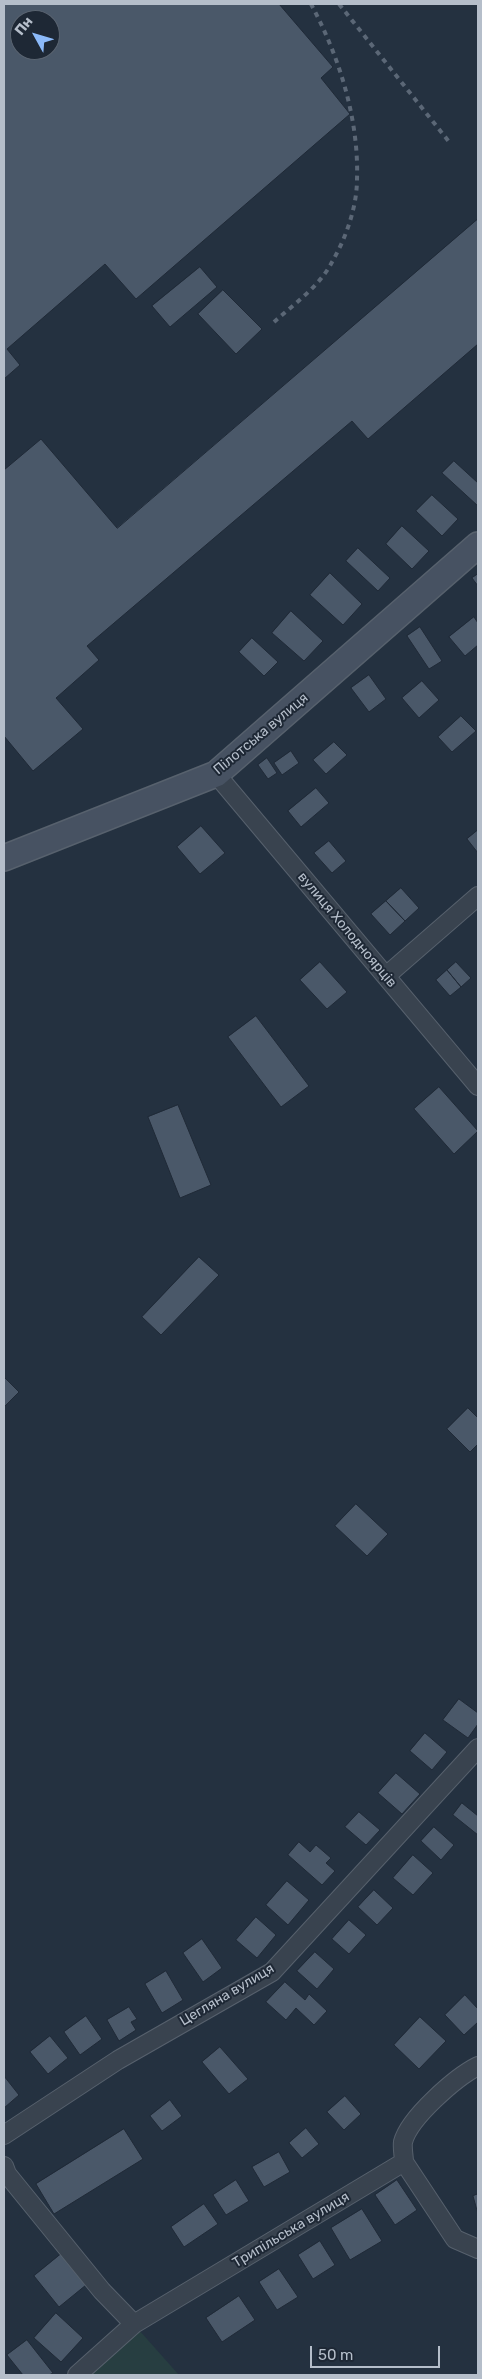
<!DOCTYPE html>
<html>
<head>
<meta charset="utf-8">
<style>
	body { margin:0 }
	#map { position:relative; width:482px; height:2379px; overflow:hidden; background:#243140; font-family:Rubik,sans-serif }
	canvas { display:block }
	.frame { position:absolute; inset:0; border:5px solid #b5beca; pointer-events:none }
	.north { position:absolute; left:10px; top:10px; width:50px; height:50px; box-sizing:border-box; background:#1e2835; border:1px solid #5a6471; border-radius:50%; rotate:309deg; font-size:14px; font-weight:700; line-height:20px; text-align:center; color:#b5beca }
	.north::after { content:''; display:block; margin:auto; width:18px; height:22px; background:#8bb9f9; clip-path:polygon(50% 0,100% 100%,50% 72%,0 100%) }
	.scale { position:absolute; left:310px; top:2346px; width:130px; height:22px; box-sizing:border-box; border:2px solid #b5beca; border-top:0; padding-left:6px; font-size:15px; line-height:18px; white-space:nowrap; color:#b5beca; -webkit-text-stroke:4px #1e2835; paint-order:stroke }
</style>
</head>
<body>
<div id="map">
<canvas width="482" height="2379"></canvas>
<div class="frame"></div>
<div class="north">Пн</div>
<div class="scale">50 m</div>
</div>
<script>
const ctx = document.querySelector('canvas').getContext('2d');
ctx.lineJoin = 'round';
function fill(path, color) {
  ctx.fillStyle = color;
  ctx.fill(path, 'evenodd');
}
function strokePath(path, color, width, dash) {
  ctx.strokeStyle = color;
  ctx.lineWidth = width;
  ctx.lineCap = dash ? 'butt' : 'round';
  ctx.setLineDash(dash || []);
  ctx.stroke(path);
}
function write(font, color, halo, rows, align = 'center') {
  ctx.font = font + ' Rubik,sans-serif';
  ctx.lineWidth = 4;
  ctx.setLineDash([]);
  ctx.textBaseline = 'middle';
  ctx.strokeStyle = halo;
  ctx.fillStyle = color;
  for (const [text, x, y, turn = 0] of rows) {
    ctx.save();
    ctx.translate(x, y);
    ctx.rotate((+turn || 0) * Math.PI / 180);
    ctx.textAlign = isNaN(turn) ? turn : align;
    if (halo) ctx.strokeText(text, 0, 0);
    ctx.fillText(text, 0, 0);
    ctx.restore();
  }
}
const green = new Path2D(`
	M 139,2330 L 179,2375 L 88,2375 Z`);
const building = new Path2D(`
	M 4,4 L 279,4 L 333,67 L 321,78 L 350,114 L 136,299 L 105,264 L 7,349 L 20,365 L 4,379 ZM 20,20 L 50,20 L 50,50 L 20,50 Z
	M 478,219 L 478,344 L 368,439 L 352,421 L 87,646 L 99,660 L 56,698 L 83,729 L 33,771 L 4,736 L 4,470 L 41,439 L 117,528 Z
	M 200,267 L 217,287 L 170,327 L 152,306 Z
	M 223,290 L 262,329 L 236,354 L 198,314 Z
	M 454,461 L 478,483 L 478,506 L 442,473 Z
	M 432,495 L 458,519 L 442,536 L 416,511 Z
	M 402,526 L 429,551 L 412,569 L 386,544 Z
	M 358,548 L 390,578 L 378,591 L 346,561 Z
	M 330,573 L 362,604 L 343,625 L 310,595 Z
	M 478,574 L 478,586 L 472,578 Z
	M 291,611 L 323,641 L 304,661 L 272,633 Z
	M 474,617 L 478,623 L 478,645 L 465,656 L 449,637 Z
	M 420,627 L 442,661 L 429,669 L 407,636 Z
	M 252,638 L 278,662 L 264,676 L 239,652 Z
	M 369,675 L 386,699 L 369,712 L 351,688 Z
	M 422,681 L 439,700 L 419,718 L 402,698 Z
	M 461,716 L 476,731 L 452,752 L 438,737 Z
	M 334,742 L 347,755 L 326,774 L 313,760 Z
	M 291,751 L 299,763 L 282,775 L 274,763 Z
	M 267,758 L 277,773 L 268,779 L 258,765 Z
	M 316,788 L 329,803 L 301,827 L 288,811 Z
	M 201,826 L 225,853 L 200,874 L 177,847 Z
	M 478,830 L 478,853 L 467,839 Z
	M 329,841 L 346,861 L 332,873 L 314,853 Z
	M 401,888 L 419,908 L 405,921 L 386,901 Z
	M 386,901 L 405,921 L 390,935 L 371,914 Z
	M 320,962 L 347,992 L 327,1009 L 300,980 Z
	M 456,962 L 471,978 L 461,987 L 447,970 Z
	M 447,970 L 461,987 L 450,996 L 436,980 Z
	M 256,1016 L 309,1086 L 281,1107 L 228,1037 Z
	M 439,1087 L 478,1131 L 454,1154 L 414,1109 Z
	M 178,1105 L 211,1185 L 180,1198 L 148,1117 Z
	M 199,1257 L 219,1275 L 161,1335 L 142,1317 Z
	M 4,1377 L 19,1392 L 4,1407 Z
	M 468,1408 L 478,1418 L 478,1444 L 470,1452 L 447,1429 Z
	M 356,1504 L 388,1534 L 367,1556 L 335,1526 Z
	M 459,1699 L 478,1713 L 478,1724 L 468,1738 L 443,1720 Z
	M 425,1733 L 447,1752 L 432,1770 L 410,1751 Z
	M 396,1773 L 420,1794 L 402,1814 L 378,1793 Z
	M 462,1803 L 478,1816 L 478,1835 L 453,1815 Z
	M 359,1812 L 380,1830 L 366,1845 L 345,1827 Z
	M 434,1827 L 454,1845 L 441,1860 L 421,1841 Z
	M 299,1842 L 310,1852 L 316,1845 L 331,1858 L 326,1863 L 335,1871 L 322,1885 L 288,1855 Z
	M 413,1855 L 433,1873 L 413,1895 L 393,1878 Z
	M 287,1881 L 309,1900 L 288,1925 L 266,1905 Z
	M 374,1890 L 393,1908 L 377,1925 L 358,1907 Z
	M 256,1917 L 276,1935 L 257,1958 L 236,1940 Z
	M 349,1920 L 366,1935 L 349,1954 L 332,1939 Z
	M 202,1939 L 222,1968 L 203,1982 L 183,1953 Z
	M 315,1952 L 334,1969 L 317,1989 L 297,1971 Z
	M 166,1971 L 183,2000 L 162,2013 L 145,1984 Z
	M 285,1982 L 305,2000 L 309,1994 L 327,2011 L 314,2025 L 296,2008 L 286,2020 L 266,2002 Z
	M 465,1995 L 478,2009 L 478,2022 L 464,2035 L 445,2015 Z
	M 129,2007 L 137,2019 L 131,2022 L 136,2030 L 119,2041 L 107,2020 Z
	M 86,2016 L 102,2039 L 80,2055 L 64,2032 Z
	M 420,2017 L 446,2041 L 419,2069 L 394,2045 Z
	M 50,2036 L 68,2058 L 48,2074 L 30,2052 Z
	M 220,2047 L 248,2079 L 229,2094 L 202,2062 Z
	M 4,2076 L 19,2095 L 4,2108 Z
	M 345,2096 L 361,2114 L 344,2130 L 327,2112 Z
	M 170,2100 L 182,2116 L 162,2131 L 150,2116 Z
	M 306,2128 L 319,2144 L 302,2158 L 289,2143 Z
	M 124,2129 L 143,2159 L 54,2214 L 36,2184 Z
	M 279,2152 L 290,2172 L 264,2187 L 252,2167 Z
	M 236,2180 L 249,2201 L 226,2215 L 213,2195 Z
	M 397,2180 L 417,2210 L 395,2225 L 375,2195 Z
	M 478,2194 L 478,2214 L 473,2196 Z
	M 204,2204 L 218,2224 L 184,2247 L 171,2227 Z
	M 362,2209 L 382,2241 L 350,2260 L 331,2228 Z
	M 320,2241 L 335,2265 L 313,2279 L 298,2255 Z
	M 61,2254 L 86,2285 L 59,2307 L 34,2276 Z
	M 279,2269 L 298,2297 L 277,2310 L 259,2282 Z
	M 239,2296 L 255,2320 L 222,2342 L 206,2318 Z
	M 56,2313 L 83,2338 L 61,2362 L 34,2338 Z
	M 27,2340 L 53,2373 L 49,2375 L 23,2375 L 7,2355 Z`);
const street = new Path2D(`
	M 216,774 L 478,1086
	M 386,976 L 478,896
	M 4,2135 L 118,2060 L 272,1972 L 478,1748
	M 404,2162 L 455,2239 L 478,2249
	M 4,2166 L 7,2174 L 102,2291 L 134,2324
	M 77,2375 L 134,2324 L 404,2162 C 404,2156 402,2148 403,2142 C 409,2118 456,2077 478,2066`);
const secondary = new Path2D(`
	M 4,858 L 216,774 L 478,545`);
const rail = new Path2D(`
	M 339,4 L 450,143
	M 274,322 C 294,304 320,286 332,262 C 346,238 357,207 357,179 C 359,119 339,56 311,4`);
const streetNames = [
	["Пілотська вулиця",261,734,-40],
	["вулиця Холодноярців",347,930,50],
	["Цегляна вулиця",227,1995,-31],
	["Трипільська вулиця",291,2230,-31]
];
fill(green, '#273e41');
fill(building, '#4a5869');
strokePath(building, '#202a37', 1);
strokePath(street, '#57616d', 20);
strokePath(secondary, '#57616d', 28);
strokePath(street, '#39434f', 18);
strokePath(secondary, '#475262', 25);
strokePath(rail, '#5b6776', 4, [5, 5]);
write('14px', '#b5beca', '#1e2835', streetNames);
</script>
</body>
</html>
